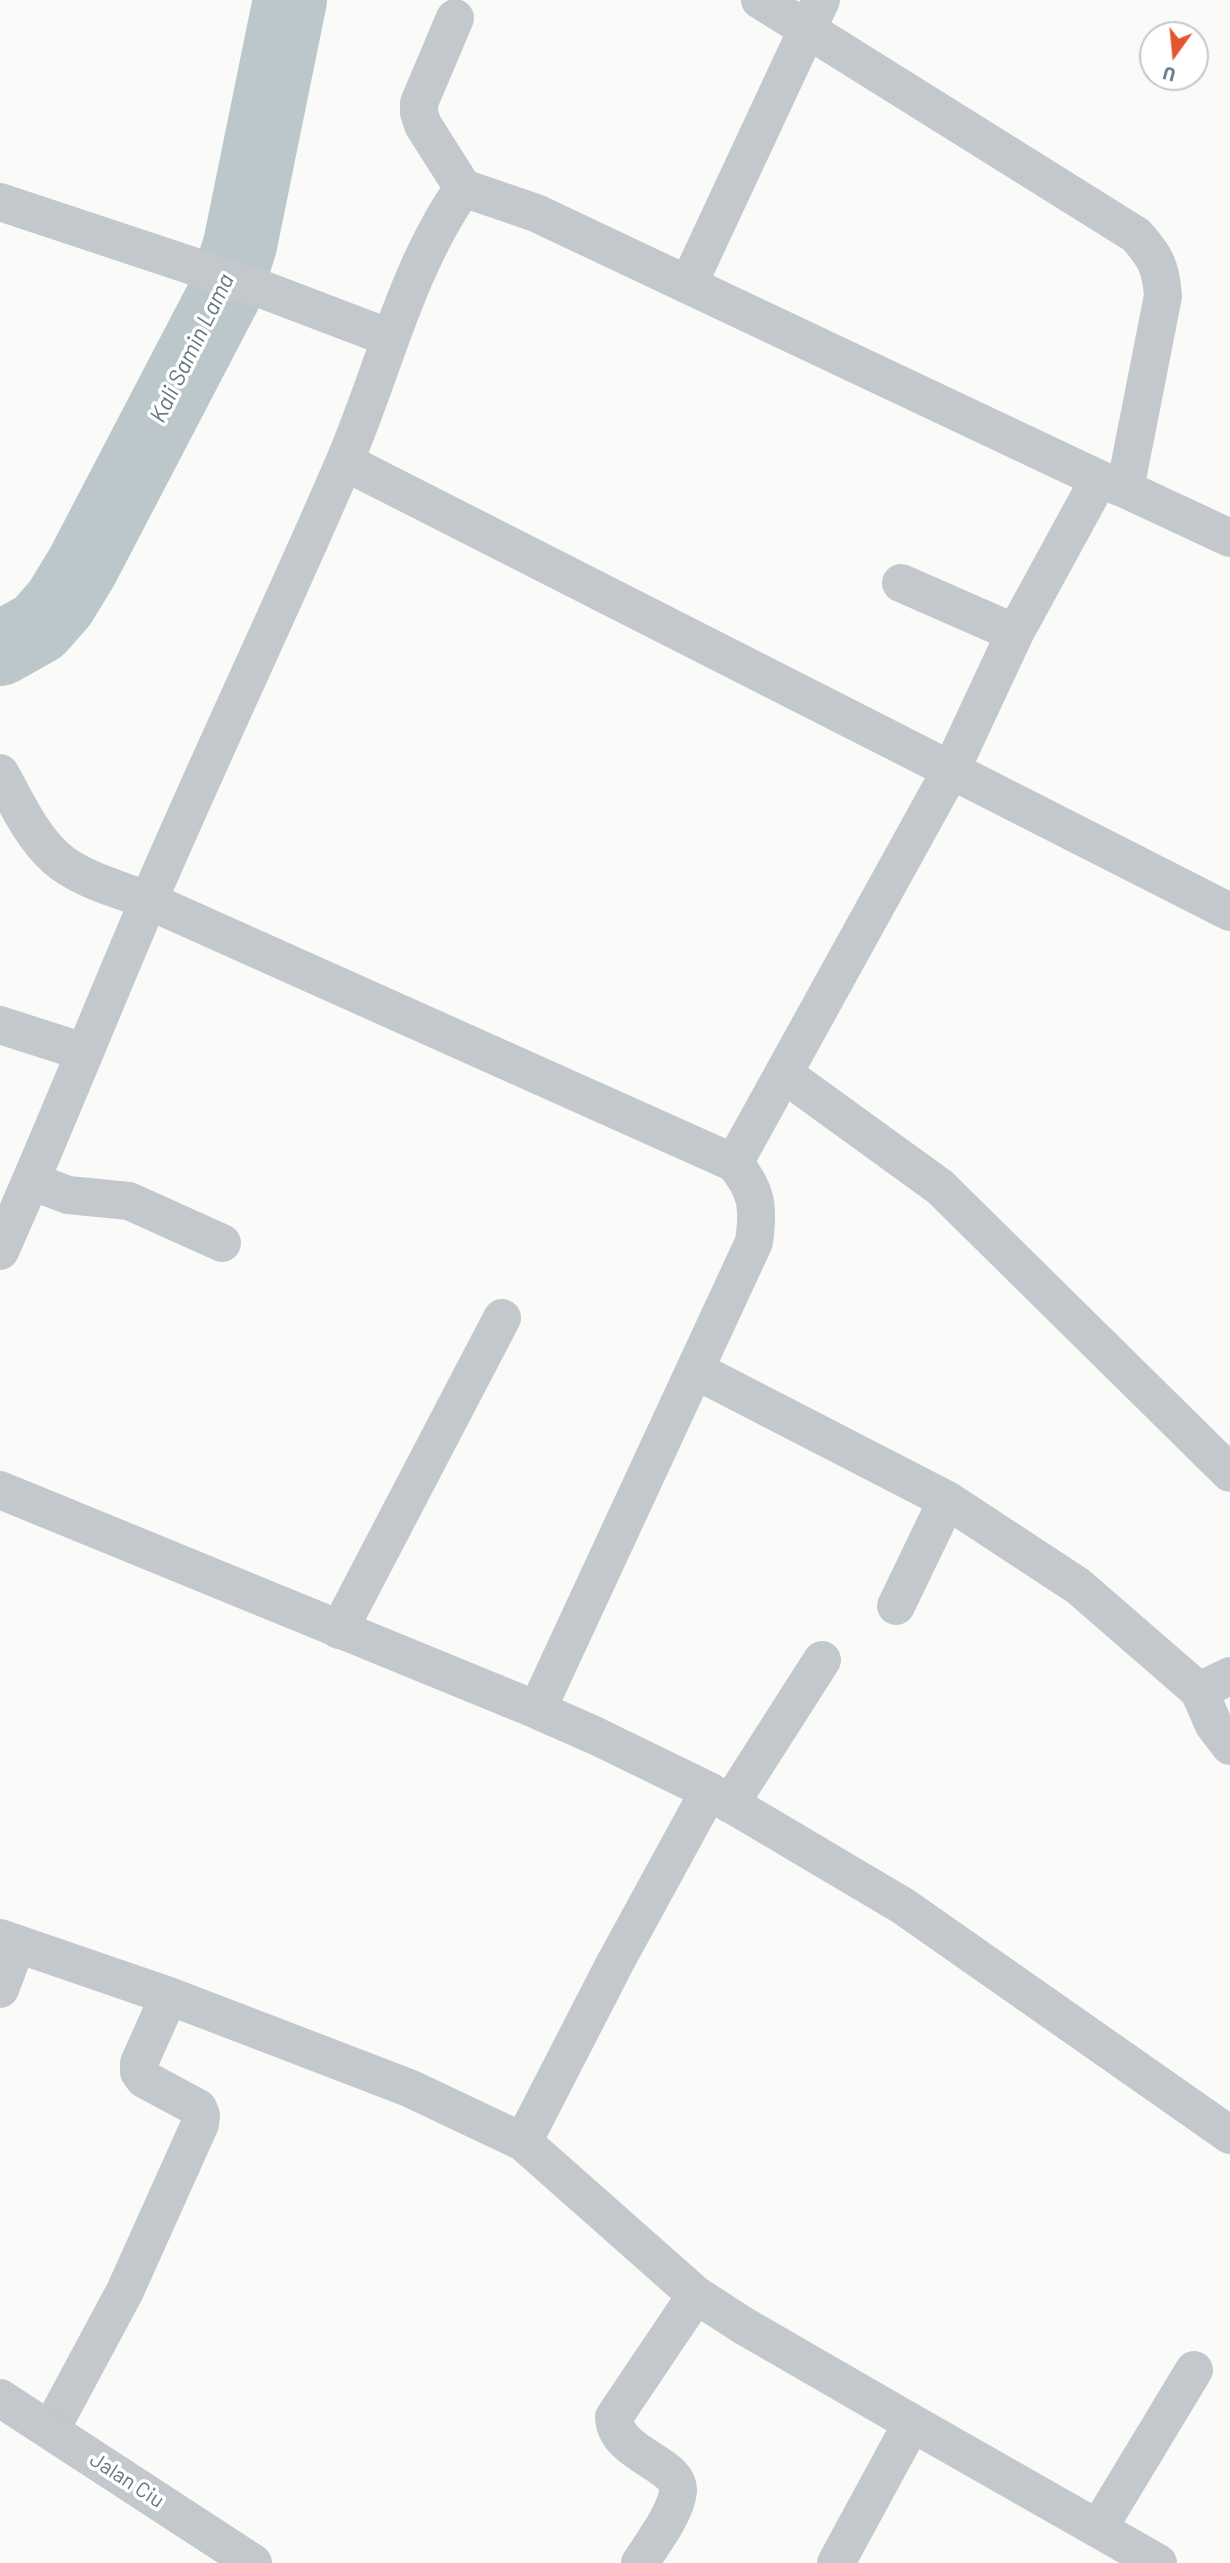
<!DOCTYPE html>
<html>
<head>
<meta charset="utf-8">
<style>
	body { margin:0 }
	#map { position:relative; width:1230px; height:2563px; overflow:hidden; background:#fafaf8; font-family:Barlow,sans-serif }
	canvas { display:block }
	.north { position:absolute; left:1139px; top:21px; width:70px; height:70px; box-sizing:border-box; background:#fff; border:2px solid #c1c8cd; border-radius:50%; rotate:195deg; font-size:19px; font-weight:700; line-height:28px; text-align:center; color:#657683 }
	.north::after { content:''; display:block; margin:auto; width:24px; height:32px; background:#e4572e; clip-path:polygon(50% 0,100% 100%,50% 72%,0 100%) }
</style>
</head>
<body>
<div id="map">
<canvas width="1230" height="2563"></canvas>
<div class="north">U</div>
</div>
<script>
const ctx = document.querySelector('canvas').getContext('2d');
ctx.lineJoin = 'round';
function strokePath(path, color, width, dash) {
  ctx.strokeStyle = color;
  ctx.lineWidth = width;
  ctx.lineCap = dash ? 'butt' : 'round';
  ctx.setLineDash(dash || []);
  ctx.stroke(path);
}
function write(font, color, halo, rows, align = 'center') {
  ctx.font = font + ' Barlow,sans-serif';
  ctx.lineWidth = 7;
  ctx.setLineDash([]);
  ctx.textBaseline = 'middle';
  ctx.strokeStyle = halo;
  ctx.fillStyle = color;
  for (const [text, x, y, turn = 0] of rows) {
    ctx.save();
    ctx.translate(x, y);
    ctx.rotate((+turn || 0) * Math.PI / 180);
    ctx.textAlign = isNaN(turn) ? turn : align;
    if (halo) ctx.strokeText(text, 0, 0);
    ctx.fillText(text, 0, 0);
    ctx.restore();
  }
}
const river = new Path2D(`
	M 0,649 L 39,627 L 60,603 L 82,567 L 224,295 L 240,245 L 290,0`);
const minor = new Path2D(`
	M 760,0 L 1136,235 C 1155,256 1161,267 1163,296 L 1125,489
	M 455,18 L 419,103 L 419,113 L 423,125 L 463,188
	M 0,202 L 256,287 L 390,338
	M 688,285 L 821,0
	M 345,462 L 1230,912
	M 1015,633 L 1099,479
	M 0,773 C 16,801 31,836 56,858 C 81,880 119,889 149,901 L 734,1163
	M 0,1025 L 84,1052
	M 784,1074 L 940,1187 L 1230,1473
	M 31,1181 L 68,1195 L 129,1201 L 222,1243
	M 0,1251 C 52,1135 98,1018 148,902 C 211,755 280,611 343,465 C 383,373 405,271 463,188 L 536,213 L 1099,479 L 1125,489 L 1230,538
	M 695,1370 L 947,1500 L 1078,1586 L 1199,1691 L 1214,1725 L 1230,1746
	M 0,1490 L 537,1710 L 596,1736 L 709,1791 L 615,1963 L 523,2142
	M 896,1606 L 947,1500
	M 339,1630 L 502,1318
	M 1199,1691 L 1230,1676
	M 537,1710 L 754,1242 C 759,1207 757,1190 734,1163 L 951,770 L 1015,633 L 901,583
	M 709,1791 L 903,1906 L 1230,2135
	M 730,1804 L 822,1660
	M 0,1938 L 169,1996 L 409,2088 L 523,2142 L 696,2295 L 744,2326 L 912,2423 L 1158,2563
	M 0,1989 L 17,1944
	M 51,2429 L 125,2291 L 200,2124 L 201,2115 L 198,2108 L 144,2079 L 139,2072 L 139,2063 L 169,1996
	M 1098,2529 L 1194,2370
	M 640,2563 C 652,2544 676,2513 678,2491 C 680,2463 615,2455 614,2417 L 696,2295
	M 836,2563 L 912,2423`);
const tertiary = new Path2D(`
	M 0,2398 L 253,2563`);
const streetNames = [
	["Jalan Ciu",127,2480,33]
];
const waterNames = [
	["Kali Samin Lama",192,348,-64]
];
strokePath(river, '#bbc7cb', 74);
strokePath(minor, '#c3c8cc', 38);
strokePath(tertiary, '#c3c8cc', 38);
write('21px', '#657683', '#fff', streetNames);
write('italic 23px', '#60757c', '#fff', waterNames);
</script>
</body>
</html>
